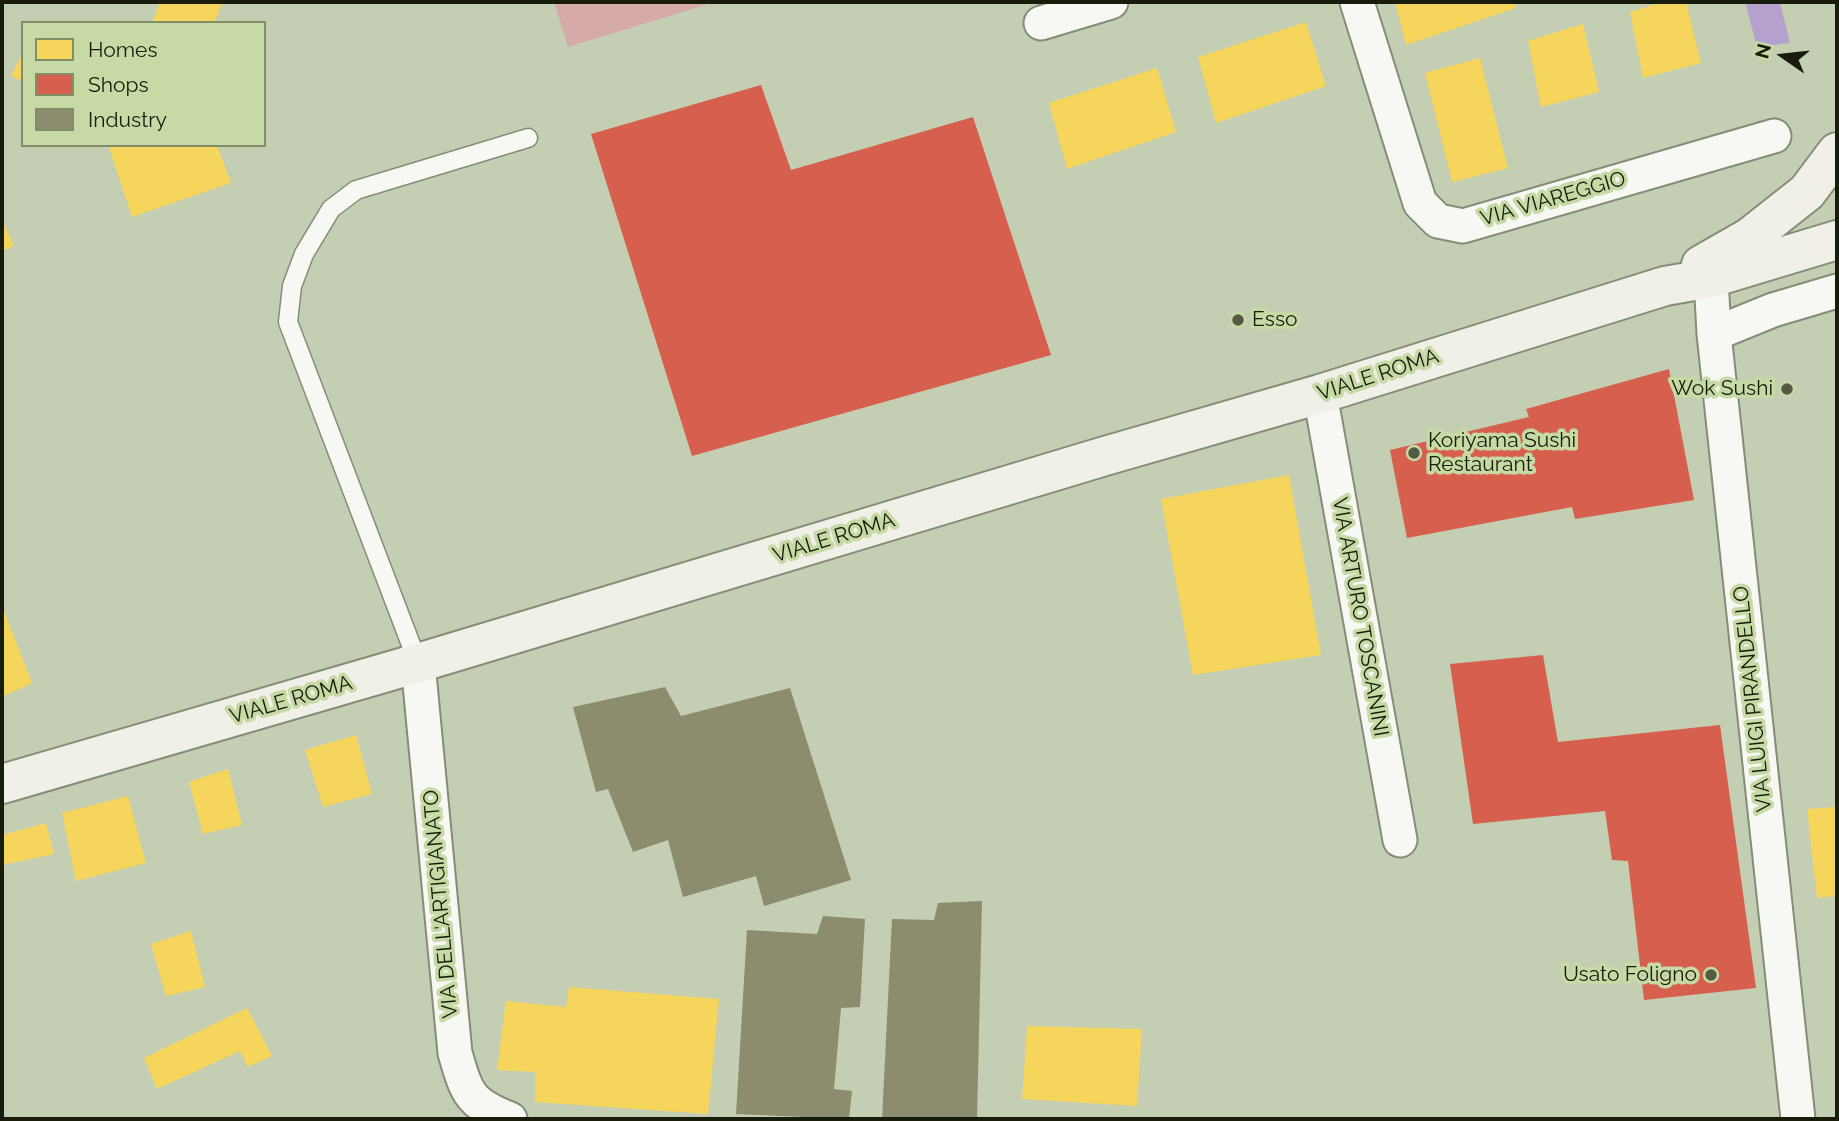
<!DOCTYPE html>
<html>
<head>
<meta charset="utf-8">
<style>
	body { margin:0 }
	#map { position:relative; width:1839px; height:1121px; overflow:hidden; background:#c4ceb2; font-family:Raleway,sans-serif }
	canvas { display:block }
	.frame { position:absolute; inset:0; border:4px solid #171d0a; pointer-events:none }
	.legend { position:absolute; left:21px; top:21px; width:245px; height:126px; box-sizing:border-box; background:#c7daa6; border:2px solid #818e68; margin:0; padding:9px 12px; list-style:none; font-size:21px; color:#171d0a }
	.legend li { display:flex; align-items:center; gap:14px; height:35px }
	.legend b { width:35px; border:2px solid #818e68 }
	.north { position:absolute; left:1748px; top:21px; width:70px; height:70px; -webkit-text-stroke:5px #c7daa6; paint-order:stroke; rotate:284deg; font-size:19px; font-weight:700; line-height:28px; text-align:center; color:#171d0a }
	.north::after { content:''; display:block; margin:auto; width:24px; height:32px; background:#171d0a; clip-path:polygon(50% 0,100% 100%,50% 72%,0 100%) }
</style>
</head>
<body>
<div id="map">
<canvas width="1839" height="1121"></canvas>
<div class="frame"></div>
<ul class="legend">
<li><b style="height:19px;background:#f6d55c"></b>Homes</li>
<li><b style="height:19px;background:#d6604d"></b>Shops</li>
<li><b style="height:19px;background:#8c8c6e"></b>Industry</li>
</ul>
<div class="north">N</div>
</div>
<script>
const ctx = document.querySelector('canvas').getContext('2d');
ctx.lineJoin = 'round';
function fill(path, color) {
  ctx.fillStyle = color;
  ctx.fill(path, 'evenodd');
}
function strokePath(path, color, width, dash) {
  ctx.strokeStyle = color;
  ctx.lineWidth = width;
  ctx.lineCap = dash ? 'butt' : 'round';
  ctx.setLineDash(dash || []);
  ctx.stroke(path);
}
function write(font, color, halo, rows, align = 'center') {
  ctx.font = font + ' Raleway,sans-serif';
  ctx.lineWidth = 7;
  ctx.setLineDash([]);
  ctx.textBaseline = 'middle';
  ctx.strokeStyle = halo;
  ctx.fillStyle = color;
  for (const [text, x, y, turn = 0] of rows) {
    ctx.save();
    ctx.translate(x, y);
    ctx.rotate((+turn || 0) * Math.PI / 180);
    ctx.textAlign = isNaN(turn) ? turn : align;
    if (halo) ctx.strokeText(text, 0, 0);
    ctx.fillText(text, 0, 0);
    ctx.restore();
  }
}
const green = new Path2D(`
	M 554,2 L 715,2 L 568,47 Z`);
const water = new Path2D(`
	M 1745,2 L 1780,2 L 1790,43 L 1757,47 Z`);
const homes = new Path2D(`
	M 160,2 L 223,2 L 214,23 L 152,23 Z
	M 1395,2 L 1514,2 L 1516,8 L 1406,45 Z
	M 1663,2 L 1686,2 L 1701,63 L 1643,78 L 1630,12 Z
	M 1306,22 L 1326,86 L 1216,123 L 1198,57 Z
	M 1583,24 L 1599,92 L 1541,107 L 1528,41 Z
	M 23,53 L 23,81 L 11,76 Z
	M 1480,58 L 1508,168 L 1452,182 L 1425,73 Z
	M 1157,68 L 1176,132 L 1067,169 L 1049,103 Z
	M 108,145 L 217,145 L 231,183 L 132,217 Z
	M 2,220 L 14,246 L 2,251 Z
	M 1289,475 L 1321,655 L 1193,675 L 1161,499 Z
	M 4,611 L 32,683 L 2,697 L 2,612 Z
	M 356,735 L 372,794 L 323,807 L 305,750 Z
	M 228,769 L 242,825 L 203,834 L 189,782 Z
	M 128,796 L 146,863 L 76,881 L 62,813 Z
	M 1837,807 L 1837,896 L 1817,898 L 1807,809 Z
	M 46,823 L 54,854 L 2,865 L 2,835 Z
	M 191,931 L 205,987 L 166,996 L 151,944 Z
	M 569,987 L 719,999 L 708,1114 L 535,1102 L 535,1072 L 497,1070 L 506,1001 L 566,1007 Z
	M 247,1008 L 272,1056 L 248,1067 L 240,1051 L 157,1089 L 144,1058 Z
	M 1027,1026 L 1142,1029 L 1137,1106 L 1022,1099 Z`);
const shops = new Path2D(`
	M 761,85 L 791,170 L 973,117 L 1051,355 L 692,456 L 591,134 Z
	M 1669,369 L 1694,500 L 1575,519 L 1572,507 L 1407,538 L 1390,450 L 1529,417 L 1526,409 Z
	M 1543,655 L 1558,742 L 1720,725 L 1756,988 L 1644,1000 L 1628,861 L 1612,860 L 1605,811 L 1473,824 L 1450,664 Z`);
const industry = new Path2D(`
	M 665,687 L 681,716 L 790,688 L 851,880 L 764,906 L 756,876 L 683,897 L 668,840 L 633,852 L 608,789 L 596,792 L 573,707 Z
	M 982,901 L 977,1119 L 882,1119 L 892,919 L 934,920 L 938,903 Z
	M 823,916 L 865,919 L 860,1007 L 841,1008 L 834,1089 L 852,1091 L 849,1119 L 736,1114 L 747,930 L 817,934 Z`);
const lane = new Path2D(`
	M 418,663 L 288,322 L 292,286 L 304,254 L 331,209 L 356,190 L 528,138`);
const street = new Path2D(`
	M 1357,2 L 1420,203 L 1438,221 L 1463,226 L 1774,136
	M 1041,23 L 1111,2
	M 1711,278 L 1714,334 L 1798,1119
	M 1714,334 L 1773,310 L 1837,291
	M 1320,394 L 1400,840
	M 418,663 L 455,1053 C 467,1094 469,1103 510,1119`);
const secondary = new Path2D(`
	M 1701,265 L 1750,237 L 1807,192 L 1837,152
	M 2,784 L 418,663 L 1105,456 L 1320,394 L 1665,286 L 1711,278 L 1837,240`);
const markers = [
	[1238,320,7,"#545b45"],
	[1787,389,7,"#545b45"],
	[1414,453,7,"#545b45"],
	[1711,975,7,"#545b45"]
];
const streetNames = [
	["VIA VIAREGGIO",1553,199,-16],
	["VIALE ROMA",1378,375,-18],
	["VIALE ROMA",834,538,-17],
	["VIA ARTURO TOSCANINI",1360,617,80],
	["VIA LUIGI PIRANDELLO",1753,699,-96],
	["VIALE ROMA",291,700,-16],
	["VIA DELL'ARTIGIANATO",441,904,-95]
];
const poiNames = [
	["Esso",1252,320],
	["Wok Sushi",1773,389,"right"],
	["Koriyama Sushi",1428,441],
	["Restaurant",1428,465],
	["Usato Foligno",1697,975,"right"]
];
fill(green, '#d7aaaa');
fill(water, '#b5a0ce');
fill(homes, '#f6d55c');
fill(shops, '#d6604d');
fill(industry, '#8c8c6e');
strokePath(lane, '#858d77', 21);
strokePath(street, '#858d77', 37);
strokePath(secondary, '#858d77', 42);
strokePath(lane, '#f6f8f3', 18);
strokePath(street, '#f6f8f3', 33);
strokePath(secondary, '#f0efe8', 38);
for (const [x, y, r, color] of markers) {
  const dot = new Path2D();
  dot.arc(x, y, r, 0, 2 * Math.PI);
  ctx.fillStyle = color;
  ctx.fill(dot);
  strokePath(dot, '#c7daa6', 2.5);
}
write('21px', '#171d0a', '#c7daa6', streetNames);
write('21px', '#171d0a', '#c7daa6', poiNames, 'left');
</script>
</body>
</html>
